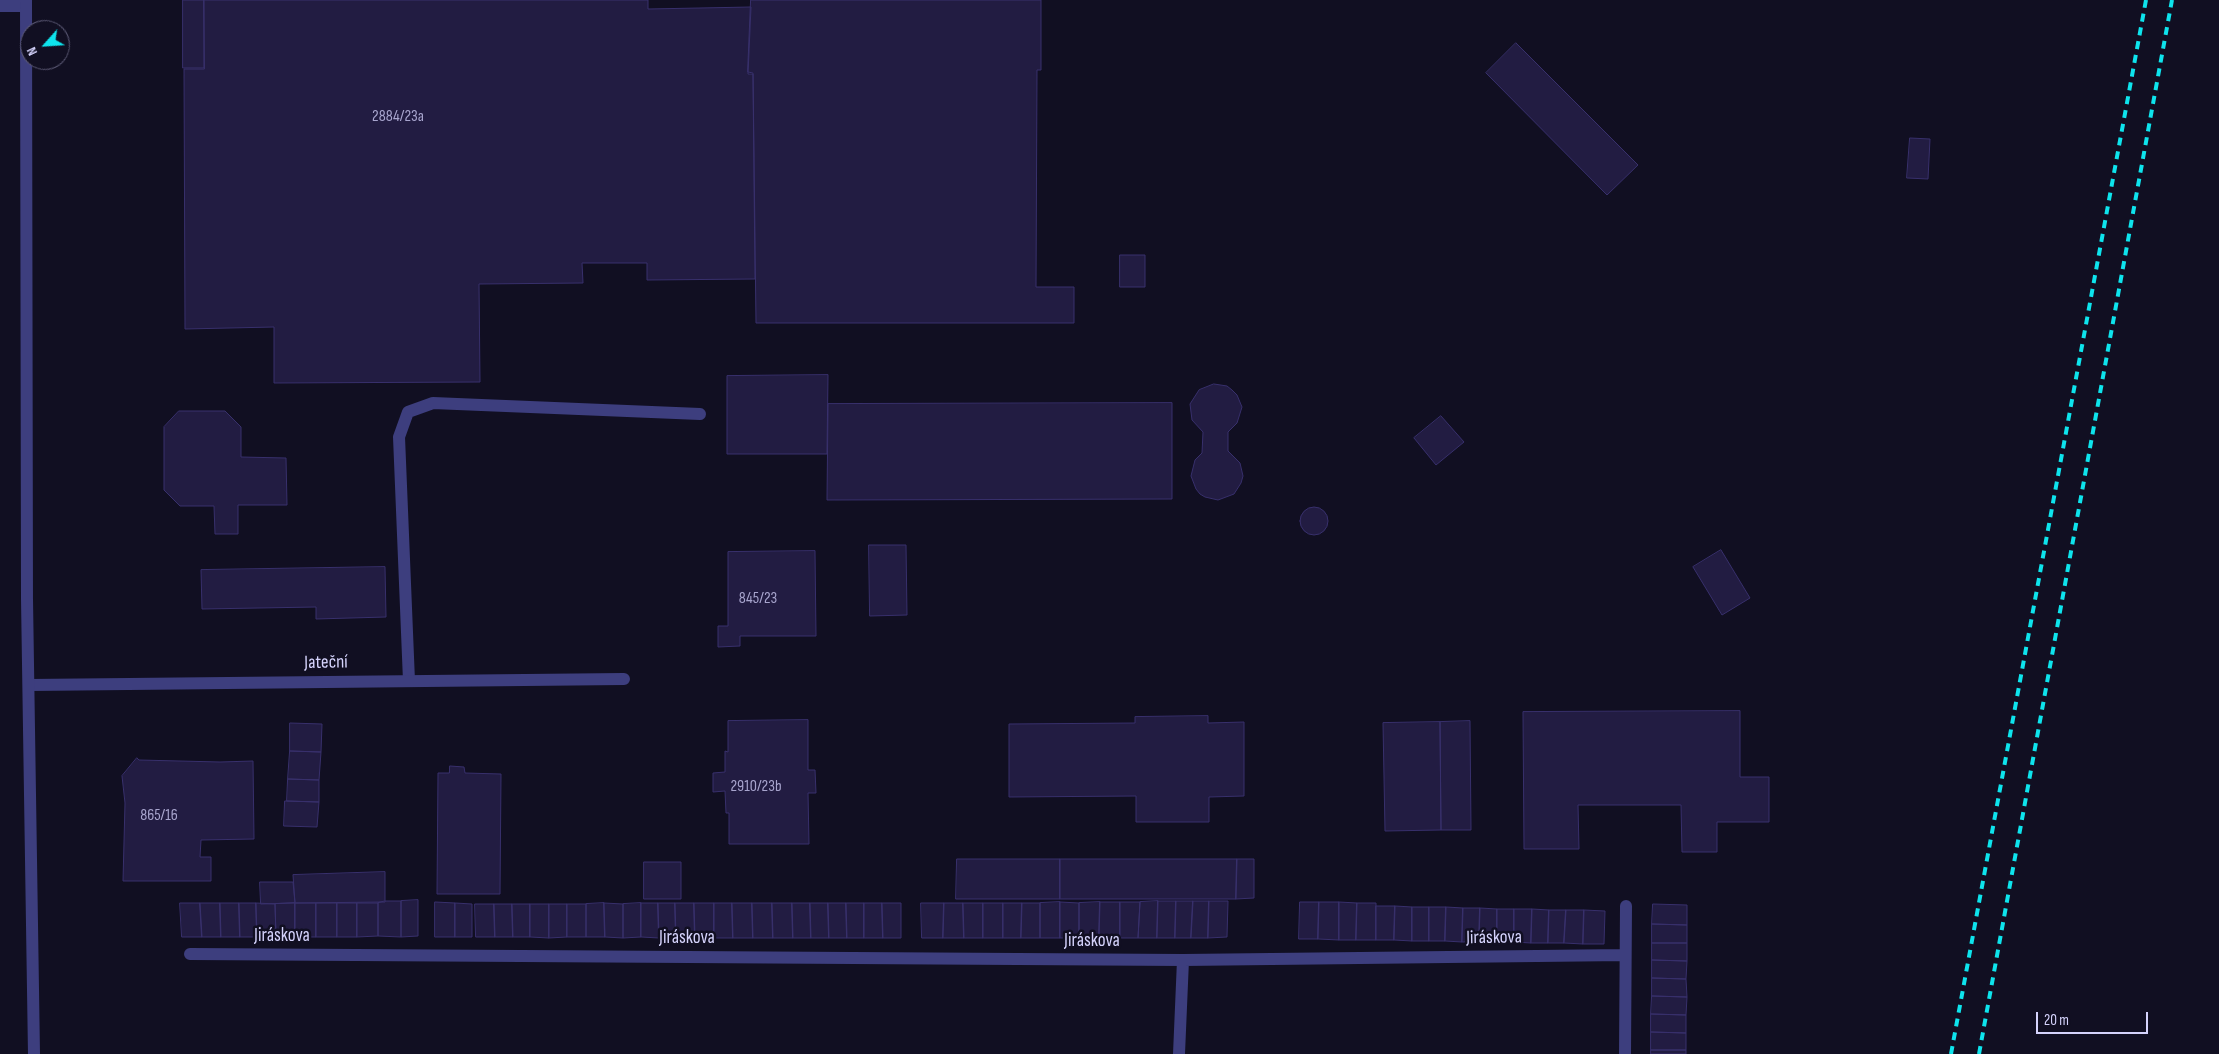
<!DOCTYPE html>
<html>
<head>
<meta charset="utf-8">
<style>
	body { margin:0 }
	#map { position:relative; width:2219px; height:1054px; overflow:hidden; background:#110f22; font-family:"Sofia Sans Condensed",sans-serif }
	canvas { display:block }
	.north { position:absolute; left:20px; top:20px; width:50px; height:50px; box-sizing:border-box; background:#110f22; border:1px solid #5f5d79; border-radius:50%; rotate:244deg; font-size:14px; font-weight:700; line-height:20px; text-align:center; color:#d5d3fc }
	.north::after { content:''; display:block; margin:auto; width:18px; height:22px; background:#0ee4ed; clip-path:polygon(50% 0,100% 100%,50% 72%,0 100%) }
	.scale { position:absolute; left:2036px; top:1012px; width:112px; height:22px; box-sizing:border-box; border:2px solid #d5d3fc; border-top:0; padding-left:6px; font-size:15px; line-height:18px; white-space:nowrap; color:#d5d3fc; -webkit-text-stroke:4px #110f22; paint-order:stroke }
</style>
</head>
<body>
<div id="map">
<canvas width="2219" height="1054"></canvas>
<div class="north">N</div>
<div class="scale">20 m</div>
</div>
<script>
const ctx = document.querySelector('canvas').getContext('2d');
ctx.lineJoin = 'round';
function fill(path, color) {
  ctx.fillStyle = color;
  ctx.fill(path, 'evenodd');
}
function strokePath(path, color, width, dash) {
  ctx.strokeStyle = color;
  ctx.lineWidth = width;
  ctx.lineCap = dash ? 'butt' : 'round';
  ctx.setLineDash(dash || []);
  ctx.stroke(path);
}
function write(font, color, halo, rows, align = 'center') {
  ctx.font = font + ' "Sofia Sans Condensed",sans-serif';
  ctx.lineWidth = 5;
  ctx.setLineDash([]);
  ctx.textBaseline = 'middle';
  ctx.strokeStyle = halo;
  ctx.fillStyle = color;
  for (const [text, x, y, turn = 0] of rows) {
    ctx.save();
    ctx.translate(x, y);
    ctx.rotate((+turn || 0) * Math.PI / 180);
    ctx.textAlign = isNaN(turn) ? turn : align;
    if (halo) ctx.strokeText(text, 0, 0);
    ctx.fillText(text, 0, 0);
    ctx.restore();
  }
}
const building = new Path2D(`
	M 183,0 L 204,0 L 204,68 L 183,68 Z
	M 204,0 L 648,0 L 648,9 L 751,7 L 748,74 L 753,74 L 755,279 L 647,280 L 647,263 L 582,263 L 583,283 L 479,284 L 480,382 L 274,383 L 274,327 L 185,329 L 184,69 L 204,69 Z
	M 751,0 L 1041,0 L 1041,70 L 1037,70 L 1036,287 L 1074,287 L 1074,323 L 756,323 L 753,73 L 748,72 Z
	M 1516,43 L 1638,165 L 1607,195 L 1486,73 Z
	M 1910,138 L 1930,139 L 1928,179 L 1907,178 Z
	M 1120,255 L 1145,255 L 1145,287 L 1120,287 Z
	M 828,375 L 827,454 L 727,454 L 727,376 Z
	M 1214,384 L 1227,386 L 1232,390 L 1237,395 L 1242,407 L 1237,423 L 1228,432 L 1228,451 L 1240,463 L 1243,476 L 1241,483 L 1234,494 L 1218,500 L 1205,497 L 1200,494 L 1196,489 L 1191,476 L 1195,460 L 1202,453 L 1203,432 L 1192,420 L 1190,404 L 1199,390 Z
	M 1172,403 L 1172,499 L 827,500 L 828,404 Z
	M 179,411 L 225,411 L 241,427 L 241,457 L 286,458 L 287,505 L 238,505 L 238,534 L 215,534 L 214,506 L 180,506 L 164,490 L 164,427 Z
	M 1441,416 L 1464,442 L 1436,465 L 1414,438 Z
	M1300 521a14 14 0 1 1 28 0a14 14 0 1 1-28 0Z
	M 869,545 L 906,545 L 907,615 L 870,616 Z
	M 1721,550 L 1750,598 L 1722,615 L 1693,567 Z
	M 815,551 L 816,636 L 740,636 L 740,646 L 718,647 L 718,626 L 728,626 L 728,552 Z
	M 385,567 L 386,617 L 316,619 L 316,607 L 202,609 L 201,570 Z
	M 1740,711 L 1740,777 L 1769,777 L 1769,822 L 1717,822 L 1717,852 L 1682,852 L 1681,805 L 1578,805 L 1579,849 L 1524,849 L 1523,712 Z
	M 1208,716 L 1208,723 L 1244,722 L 1244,796 L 1209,797 L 1209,822 L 1136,822 L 1136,796 L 1009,797 L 1009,724 L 1135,723 L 1135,717 Z
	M 808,720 L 808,770 L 815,770 L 816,793 L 808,793 L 809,844 L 729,844 L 729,813 L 726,813 L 725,791 L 713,792 L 713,773 L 725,772 L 725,751 L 728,752 L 728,721 Z
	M 1470,721 L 1471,830 L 1441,830 L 1440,722 Z
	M 1440,722 L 1441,830 L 1385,831 L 1383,723 Z
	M 290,723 L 322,724 L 321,752 L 290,751 Z
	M 290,751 L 321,752 L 319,780 L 288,779 Z
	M 137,758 L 139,760 L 220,762 L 253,761 L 254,839 L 201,840 L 200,857 L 211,857 L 211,881 L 123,881 L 125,803 L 122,776 Z
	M 450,766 L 464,767 L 465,773 L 501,774 L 500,894 L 437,894 L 438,773 L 449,773 Z
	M 288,779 L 319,780 L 319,802 L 287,801 Z
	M 285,801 L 319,802 L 317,827 L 284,826 Z
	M 957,859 L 1060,859 L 1060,899 L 956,899 Z
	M 1060,859 L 1237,859 L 1236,899 L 1060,899 Z
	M 1237,859 L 1254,859 L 1254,898 L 1236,899 Z
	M 644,862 L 681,862 L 681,899 L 644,899 Z
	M 385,872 L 385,902 L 295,903 L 293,875 Z
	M 260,882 L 293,882 L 295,903 L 261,904 Z
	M 418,900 L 418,936 L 401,937 L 401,901 Z
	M 385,901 L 401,901 L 401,937 L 378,936 L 378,903 Z
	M 1158,901 L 1157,938 L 1138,938 L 1140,902 Z
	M 1158,901 L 1176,901 L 1175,938 L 1157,938 Z
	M 1176,901 L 1193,901 L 1191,938 L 1175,938 Z
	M 1193,901 L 1209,901 L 1208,938 L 1191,938 Z
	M 1209,901 L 1228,901 L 1227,937 L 1208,938 Z
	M 435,902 L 455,903 L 455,937 L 435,937 Z
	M 1060,902 L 1060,938 L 1040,938 L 1040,903 Z
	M 1060,902 L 1079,903 L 1079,938 L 1060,938 Z
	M 1100,902 L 1099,938 L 1079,938 L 1079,903 Z
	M 1100,902 L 1120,902 L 1120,938 L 1099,938 Z
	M 1120,902 L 1140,902 L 1138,938 L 1120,938 Z
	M 1300,902 L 1319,902 L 1318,939 L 1299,939 Z
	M 1319,902 L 1339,902 L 1339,940 L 1318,939 Z
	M 1339,902 L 1357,903 L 1356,940 L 1339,940 Z
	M 180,903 L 200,903 L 202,937 L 182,937 Z
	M 200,903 L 220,903 L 221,937 L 202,937 Z
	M 220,903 L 239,903 L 240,937 L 221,937 Z
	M 239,903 L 256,903 L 257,937 L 240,937 Z
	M 256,903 L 275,904 L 276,937 L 257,937 Z
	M 295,903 L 316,903 L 316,937 L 295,937 Z
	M 295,903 L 295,937 L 276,937 L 275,904 Z
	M 316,903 L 337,903 L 337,937 L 316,937 Z
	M 337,903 L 357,903 L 357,937 L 337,937 Z
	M 357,903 L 378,903 L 378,936 L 357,937 Z
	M 455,903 L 472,904 L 472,937 L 455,937 Z
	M 604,903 L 623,904 L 623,938 L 605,937 Z
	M 604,903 L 605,937 L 586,937 L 586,904 Z
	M 641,903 L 641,937 L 623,938 L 623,904 Z
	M 641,903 L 658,903 L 659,938 L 641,937 Z
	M 658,903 L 675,903 L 676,938 L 659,938 Z
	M 675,903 L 694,903 L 695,938 L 676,938 Z
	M 694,903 L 714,903 L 714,938 L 695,938 Z
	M 714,903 L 732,903 L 733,938 L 714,938 Z
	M 732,903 L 752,903 L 753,938 L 733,938 Z
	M 752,903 L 772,903 L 773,938 L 753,938 Z
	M 772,903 L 792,903 L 793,938 L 773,938 Z
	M 792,903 L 810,903 L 811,938 L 793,938 Z
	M 810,903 L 828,903 L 829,938 L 811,938 Z
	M 828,903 L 846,903 L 847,938 L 829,938 Z
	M 846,903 L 864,903 L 864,938 L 847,938 Z
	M 864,903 L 882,903 L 883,938 L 864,938 Z
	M 882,903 L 901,903 L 901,938 L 883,938 Z
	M 921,903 L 944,903 L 943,938 L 922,938 Z
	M 944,903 L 963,903 L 964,938 L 943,938 Z
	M 963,903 L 983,903 L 983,938 L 964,938 Z
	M 983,903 L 1003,903 L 1003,938 L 983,938 Z
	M 1003,903 L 1022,903 L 1021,938 L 1003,938 Z
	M 1022,903 L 1040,903 L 1040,938 L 1021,938 Z
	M 1357,903 L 1376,903 L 1376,940 L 1356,940 Z
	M 475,904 L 494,904 L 495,937 L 476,937 Z
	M 494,904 L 512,904 L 513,937 L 495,937 Z
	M 512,904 L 530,904 L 530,937 L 513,937 Z
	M 530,904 L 549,904 L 549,938 L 530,937 Z
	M 549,904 L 567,904 L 567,937 L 549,938 Z
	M 567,904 L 586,904 L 586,937 L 567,937 Z
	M 1653,904 L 1687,905 L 1687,925 L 1652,924 Z
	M 1376,906 L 1395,906 L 1394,940 L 1376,940 Z
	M 1395,906 L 1412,907 L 1412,941 L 1394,940 Z
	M 1412,907 L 1429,907 L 1429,941 L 1412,941 Z
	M 1429,907 L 1446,907 L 1445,941 L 1429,941 Z
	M 1446,907 L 1463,908 L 1462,942 L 1445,941 Z
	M 1463,908 L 1480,908 L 1479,942 L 1462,942 Z
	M 1480,908 L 1497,909 L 1497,942 L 1479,942 Z
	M 1497,909 L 1514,909 L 1514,942 L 1497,942 Z
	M 1514,909 L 1532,909 L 1531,943 L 1514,942 Z
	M 1532,909 L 1549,910 L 1548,943 L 1531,943 Z
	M 1549,910 L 1566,910 L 1564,943 L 1548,943 Z
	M 1566,910 L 1584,910 L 1583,944 L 1564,943 Z
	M 1584,910 L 1605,911 L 1604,944 L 1583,944 Z
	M 1652,924 L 1687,925 L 1687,943 L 1652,943 Z
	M 1652,943 L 1687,943 L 1687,961 L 1652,960 Z
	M 1652,960 L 1687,961 L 1686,979 L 1652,978 Z
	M 1652,978 L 1686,979 L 1687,997 L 1652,996 Z
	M 1652,996 L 1687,997 L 1686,1015 L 1651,1014 Z
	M 1651,1014 L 1686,1015 L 1686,1033 L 1651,1032 Z
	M 1651,1032 L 1686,1033 L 1686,1050 L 1651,1050 Z
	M 1651,1050 L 1686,1050 L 1686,1054 L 1651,1054 Z`);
const service = new Path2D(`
	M 409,681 L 399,437 L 408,412 L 433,403 L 700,414`);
const minor = new Path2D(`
	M 0,6 L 26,6
	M 29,685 L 624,679
	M 190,954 L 1183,960 L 1179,1054
	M 1183,960 L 1625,955
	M 1625,1054 L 1626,906`);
const tertiary = new Path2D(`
	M 26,0 L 27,599 L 34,1054`);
const rail = new Path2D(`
	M 1951,1054 L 2146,0
	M 1979,1054 L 2172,0`);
const numberNames = [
	["2884/23a",398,117],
	["845/23",758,599],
	["2910/23b",756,787],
	["865/16",159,816]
];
const streetNames = [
	["Jateční",326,663,-1],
	["Jiráskova",282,936],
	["Jiráskova",687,938],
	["Jiráskova",1494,938,-1],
	["Jiráskova",1092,941]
];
fill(building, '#221c42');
strokePath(building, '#38306c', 1);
strokePath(service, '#3d3e7e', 12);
strokePath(minor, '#3d3e7e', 12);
strokePath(tertiary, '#3d3e7e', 12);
strokePath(rail, '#0ee4ed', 4, [8, 6]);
write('16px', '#a8a5ce', null, numberNames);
write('19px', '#d5d3fc', '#110f22', streetNames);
</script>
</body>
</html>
